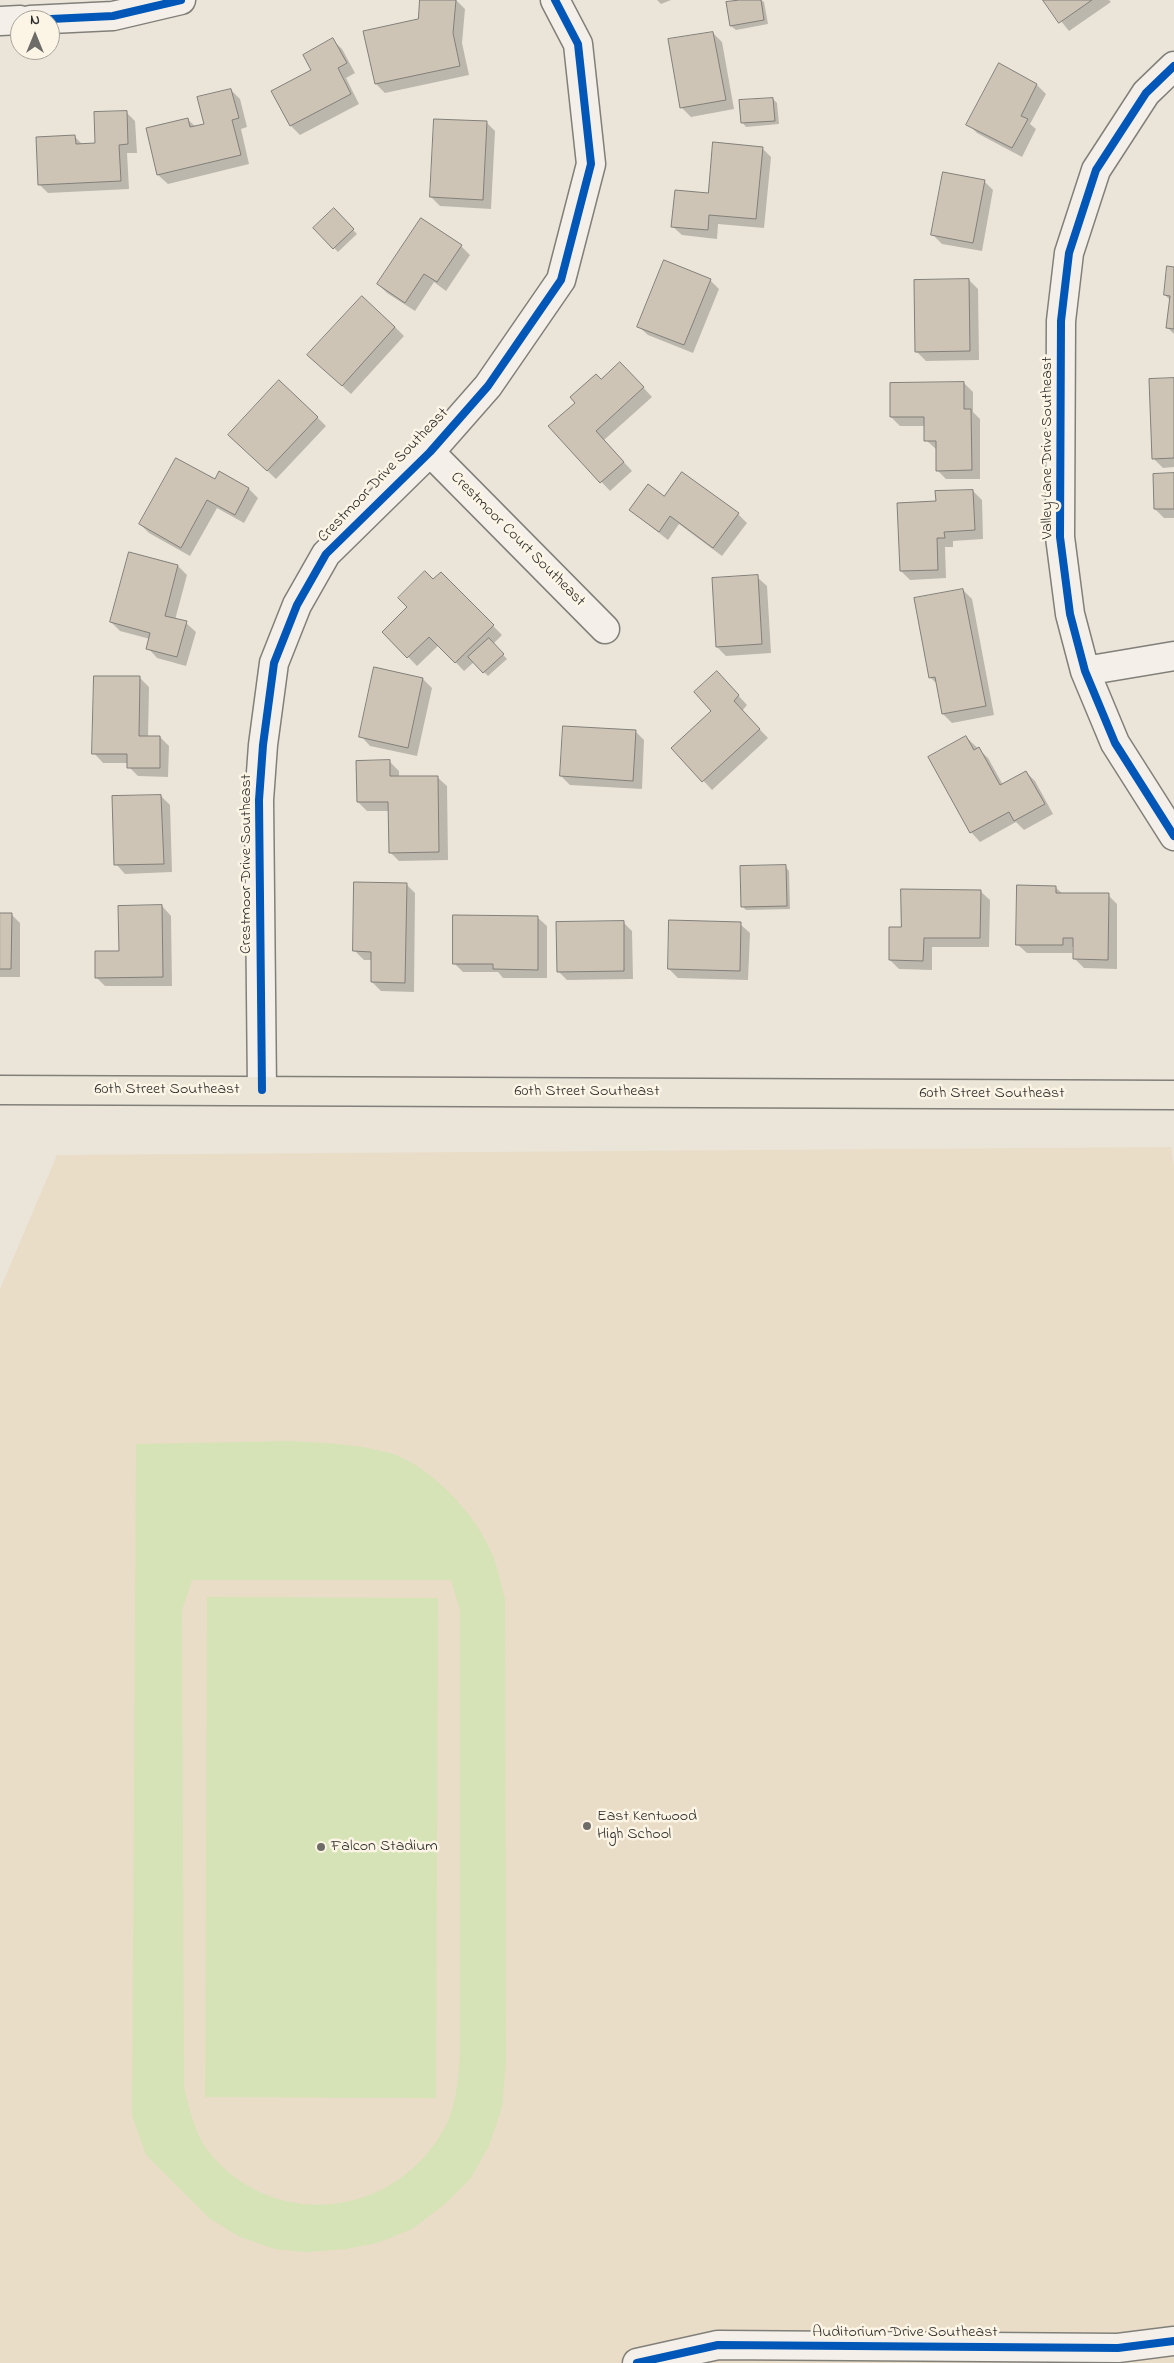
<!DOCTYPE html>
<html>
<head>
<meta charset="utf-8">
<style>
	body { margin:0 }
	#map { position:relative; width:1174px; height:2363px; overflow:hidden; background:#ebe5d9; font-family:"Indie Flower",sans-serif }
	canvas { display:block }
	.north { position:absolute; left:10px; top:10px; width:50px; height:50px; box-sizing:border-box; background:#fcf5e5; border:1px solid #a8a49b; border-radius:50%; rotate:0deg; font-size:14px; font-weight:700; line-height:20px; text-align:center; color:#2b2b2b }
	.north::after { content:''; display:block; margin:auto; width:18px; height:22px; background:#6e6c68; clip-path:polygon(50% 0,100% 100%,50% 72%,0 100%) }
</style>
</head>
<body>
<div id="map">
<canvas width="1174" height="2363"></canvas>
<div class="north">N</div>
</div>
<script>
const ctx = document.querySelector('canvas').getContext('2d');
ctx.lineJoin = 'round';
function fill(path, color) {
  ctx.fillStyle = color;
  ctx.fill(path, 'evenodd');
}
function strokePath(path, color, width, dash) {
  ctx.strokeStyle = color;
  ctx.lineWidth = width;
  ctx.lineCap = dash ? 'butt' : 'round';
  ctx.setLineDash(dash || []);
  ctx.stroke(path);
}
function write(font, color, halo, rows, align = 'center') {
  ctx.font = font + ' "Indie Flower",sans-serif';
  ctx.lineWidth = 5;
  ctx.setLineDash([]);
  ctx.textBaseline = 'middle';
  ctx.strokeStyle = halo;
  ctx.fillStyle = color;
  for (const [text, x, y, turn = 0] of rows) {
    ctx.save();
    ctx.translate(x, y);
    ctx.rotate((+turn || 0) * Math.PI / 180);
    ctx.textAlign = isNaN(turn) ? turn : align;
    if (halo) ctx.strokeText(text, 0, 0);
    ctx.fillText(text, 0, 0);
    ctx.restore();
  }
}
const built = new Path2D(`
	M 1171,1147 L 1174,1167 L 1174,2363 L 0,2363 L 0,1289 L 57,1155 Z`);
const green = new Path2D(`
	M 291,1441 C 325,1443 357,1444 390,1453 C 430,1465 481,1519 494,1559 C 499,1572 501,1586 505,1599 L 506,2062 L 502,2107 L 489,2146 L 470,2179 L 445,2204 L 412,2229 L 377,2243 L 346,2249 L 306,2252 L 275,2249 L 240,2237 L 209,2218 L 146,2155 L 132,2116 L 136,1444 ZM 192,1580 L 451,1580 L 460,1610 L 460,2053 C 458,2077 457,2105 445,2127 C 397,2218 273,2233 208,2151 C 195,2134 189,2108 184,2087 L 182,1610 Z
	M 207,1597 L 438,1598 L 436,2098 L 205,2097 Z`);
const shadow = new Path2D(`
	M 421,0 L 456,0 L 465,9 L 462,43 L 469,75 L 385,93 L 376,84 L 419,20 Z
	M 657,0 L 671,0 L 661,4 Z
	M 748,0 L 761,0 L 764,2 L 768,24 L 736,30 L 731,26 Z
	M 1044,0 L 1109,0 L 1111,2 L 1069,31 Z
	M 713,33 L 722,42 L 734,109 L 691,117 L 682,108 L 670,40 Z
	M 333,40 L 342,49 L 355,73 L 346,78 L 359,104 L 300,135 L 291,126 L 273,91 L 313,70 Z
	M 999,65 L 1037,85 L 1046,94 L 1030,124 L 1036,129 L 1022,157 L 977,133 L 968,124 Z
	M 231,90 L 240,99 L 247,127 L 241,129 L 249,164 L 168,184 L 158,175 L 148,129 L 187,119 L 196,127 L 206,125 Z
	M 773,99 L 777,103 L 779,124 L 746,127 L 742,122 Z
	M 126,112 L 135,121 L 137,153 L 127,153 L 129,189 L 48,193 L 39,184 L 75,137 L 83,145 L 96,144 Z
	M 486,122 L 495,131 L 491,209 L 440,206 L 431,197 Z
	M 762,148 L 771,157 L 764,228 L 718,224 L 717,239 L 682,235 L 672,226 Z
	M 984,181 L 993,190 L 982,251 L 942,244 L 933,235 Z
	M 334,210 L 357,234 L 338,252 L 315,228 Z
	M 461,246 L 470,255 L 446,291 L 434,282 L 415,311 L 387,293 L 378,284 Z
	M 1174,268 L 1174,334 L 1168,328 L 1170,300 L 1165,295 Z
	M 710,280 L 719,289 L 693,353 L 648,335 L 638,326 Z
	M 969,280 L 978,289 L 979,360 L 926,361 L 916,351 Z
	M 395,327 L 404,336 L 351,394 L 318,364 Z
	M 629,372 L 652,397 L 604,440 L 632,471 L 610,491 L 550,426 Z
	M 1174,379 L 1174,467 L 1163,468 L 1154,459 Z
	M 964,383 L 973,392 L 973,412 L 980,419 L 980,479 L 946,479 L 937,470 L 937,450 L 926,440 L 925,426 L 900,426 L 891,417 Z
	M 317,417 L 326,426 L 276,479 L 239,444 Z
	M 220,473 L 249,489 L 258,498 L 244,523 L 217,508 L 190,556 L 149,533 L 140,524 L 215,481 Z
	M 1174,474 L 1174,518 L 1164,518 L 1155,509 Z
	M 973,491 L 982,500 L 983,539 L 953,541 L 953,547 L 945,547 L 946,578 L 910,580 L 901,571 L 937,502 Z
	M 664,498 L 738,514 L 747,523 L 722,556 L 679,524 L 668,540 L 630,510 Z
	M 130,554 L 178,566 L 187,575 L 175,620 L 186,623 L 196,632 L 186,666 L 157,658 L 148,648 L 150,639 L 120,631 L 111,622 Z
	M 441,573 L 502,635 L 493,644 L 507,659 L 488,676 L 474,662 L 464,671 L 439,645 L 417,666 L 384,632 Z
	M 757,577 L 767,586 L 771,653 L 726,656 L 717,647 Z
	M 963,590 L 972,599 L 994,715 L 952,723 L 943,714 L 937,684 L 930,677 Z
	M 139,677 L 149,687 L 148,737 L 160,737 L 169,746 L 168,777 L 138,776 L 129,767 L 129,763 L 103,763 L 94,753 Z
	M 423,679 L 432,688 L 417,756 L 370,746 L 361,736 Z
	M 726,682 L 747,705 L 742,711 L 768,738 L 712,790 L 673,748 L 713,711 Z
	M 635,731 L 644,740 L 642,789 L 570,785 L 561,776 Z
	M 966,737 L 988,758 L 1003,785 L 1026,772 L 1035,781 L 1053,814 L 1024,830 L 1016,822 L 980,842 L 971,832 L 929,758 Z
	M 390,762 L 399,771 L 399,778 L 437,777 L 447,786 L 448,860 L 399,861 L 390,852 L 389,811 L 367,811 L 358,802 Z
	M 161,796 L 170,805 L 172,872 L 125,874 L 116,864 Z
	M 785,866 L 789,871 L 790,909 L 746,910 L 742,906 Z
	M 406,884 L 415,893 L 414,992 L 381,991 L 372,982 L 372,960 L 364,960 L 355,951 Z
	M 1055,887 L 1063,894 L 1108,895 L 1117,904 L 1117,969 L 1084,968 L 1075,959 L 1075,947 L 1072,947 L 1072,953 L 1027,953 L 1017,944 Z
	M 980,891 L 990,900 L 989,947 L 932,947 L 932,970 L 899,969 L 890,960 L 902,928 Z
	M 162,906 L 171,916 L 172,986 L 105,986 L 96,977 Z
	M 0,914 L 11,914 L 20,923 L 20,977 L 0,977 Z
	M 537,917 L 547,926 L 547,978 L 503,978 L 498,972 L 463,972 L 454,963 Z
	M 623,922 L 632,931 L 633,979 L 567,980 L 558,971 Z
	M 740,924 L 750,933 L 748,980 L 678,978 L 669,969 Z`);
const building = new Path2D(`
	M 420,0 L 456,0 L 453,33 L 460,66 L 375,84 L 363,31 L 418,19 Z
	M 740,0 L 761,0 L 764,20 L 730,26 L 726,2 Z
	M 1043,0 L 1092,0 L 1059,23 Z
	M 713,32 L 726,100 L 680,108 L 668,39 Z
	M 333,38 L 347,63 L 338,68 L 351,94 L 290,126 L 271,91 L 311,70 L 303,55 Z
	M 999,63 L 1037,84 L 1021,116 L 1028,119 L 1012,148 L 966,125 Z
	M 231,89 L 239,118 L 232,120 L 241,155 L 157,175 L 146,128 L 188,118 L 190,127 L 204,124 L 197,97 Z
	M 773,98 L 775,121 L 741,123 L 739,100 Z
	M 127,111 L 128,144 L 119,145 L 121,181 L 38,185 L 36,137 L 75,135 L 76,144 L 95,143 L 94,112 Z
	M 434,119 L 487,121 L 483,200 L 430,197 Z
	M 713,142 L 763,147 L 756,219 L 709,215 L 708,230 L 671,227 L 675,190 L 708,193 Z
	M 943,172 L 985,180 L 973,243 L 931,235 Z
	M 334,208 L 354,229 L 333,249 L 313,228 Z
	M 421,218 L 462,245 L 437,282 L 424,274 L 405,303 L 377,284 Z
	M 664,260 L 711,279 L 684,345 L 637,327 Z
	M 1167,266 L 1174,267 L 1174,329 L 1166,328 L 1170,296 L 1164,295 Z
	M 969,279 L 970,351 L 915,352 L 914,280 Z
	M 362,296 L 395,327 L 342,386 L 307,355 Z
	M 620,362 L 644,387 L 596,431 L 624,462 L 600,483 L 548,426 L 575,403 L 570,397 L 596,374 L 601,379 Z
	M 1174,378 L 1174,458 L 1152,459 L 1149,379 Z
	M 279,380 L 318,417 L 267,471 L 228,435 Z
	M 964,382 L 964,409 L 971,409 L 972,470 L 936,471 L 936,441 L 924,441 L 924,417 L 890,417 L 890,383 Z
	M 176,458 L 215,479 L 219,471 L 249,488 L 235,515 L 207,500 L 181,548 L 139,524 Z
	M 682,472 L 739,513 L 713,548 L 670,516 L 659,532 L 629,510 L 648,484 L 664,496 Z
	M 1174,473 L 1174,509 L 1154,509 L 1153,474 Z
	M 973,490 L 975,530 L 944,532 L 945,538 L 937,538 L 938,570 L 900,571 L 897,503 L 936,501 L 935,491 Z
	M 129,552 L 178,565 L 165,616 L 187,621 L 177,657 L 146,649 L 150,633 L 110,622 Z
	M 425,571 L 433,579 L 441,572 L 494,625 L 455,663 L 429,637 L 407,658 L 382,632 L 407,607 L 398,598 Z
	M 758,575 L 762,644 L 716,647 L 712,578 Z
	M 963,589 L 986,706 L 942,714 L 935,677 L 929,678 L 914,598 Z
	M 489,638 L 504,654 L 483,673 L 468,657 Z
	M 374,667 L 423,678 L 408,748 L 359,737 Z
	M 717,671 L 739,695 L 734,701 L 760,729 L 702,782 L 671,748 L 711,711 L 694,692 Z
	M 94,676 L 140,676 L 139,736 L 160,736 L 160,768 L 127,768 L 127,754 L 92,754 Z
	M 563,726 L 636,730 L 633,781 L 560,776 Z
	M 966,736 L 974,750 L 979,747 L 1000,785 L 1026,771 L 1045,804 L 1014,821 L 1009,812 L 970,833 L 928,757 Z
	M 390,760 L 390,776 L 438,776 L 439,852 L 389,853 L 388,802 L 357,802 L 356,761 Z
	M 161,795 L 164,864 L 114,865 L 112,796 Z
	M 786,865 L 787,906 L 741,907 L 740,866 Z
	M 354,882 L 407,883 L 405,983 L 371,982 L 371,952 L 353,951 Z
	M 1017,885 L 1056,886 L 1056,893 L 1109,893 L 1108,960 L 1073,959 L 1073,938 L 1063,938 L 1063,945 L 1016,945 Z
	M 901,889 L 981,890 L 980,938 L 924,938 L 923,961 L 889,960 L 889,927 L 901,927 Z
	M 162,905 L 163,977 L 95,978 L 95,951 L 119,951 L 118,906 Z
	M 0,913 L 12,913 L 11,969 L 0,969 Z
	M 453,915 L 538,916 L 538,970 L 493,969 L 493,964 L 453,964 Z
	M 669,920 L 741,922 L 740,971 L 668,969 Z
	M 624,921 L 624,971 L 557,972 L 556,922 Z`);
const minor = new Path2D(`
	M 30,20 L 113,16 L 181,0
	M 0,21 L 20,20
	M 1174,66 L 1146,93 L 1096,170 L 1069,253 L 1061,321 L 1060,537 L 1070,614 L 1085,671 L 1115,743 L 1174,836
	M 430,452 L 605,629
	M 1085,671 L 1174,656
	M 262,1090 L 259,800 L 263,745 L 274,663 L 297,605 L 326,554 L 430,452 L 488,386 L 561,280 L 591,164 L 578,44 L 555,0
	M 637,2363 L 718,2345 L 1118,2348 L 1174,2341`);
const major = new Path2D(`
	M 0,1090 L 1174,1095`);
const cycleway = new Path2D(`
	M 30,20 L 113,16 L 181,0
	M 1174,66 L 1146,93 L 1096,170 L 1069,253 L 1061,321 L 1060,537 L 1070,614 L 1085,671 L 1115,743 L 1174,836
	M 262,1090 L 259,800 L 263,745 L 274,663 L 297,605 L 326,554 L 430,452 L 488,386 L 561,280 L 591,164 L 578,44 L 555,0
	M 637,2363 L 718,2345 L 1118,2348 L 1174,2341`);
const markers = [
	[587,1826,5,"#6e6c68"],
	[321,1847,5,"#6e6c68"]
];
const streetNames = [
	["Valley Lane Drive Southeast",1048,448,-90],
	["Crestmoor Drive Southeast",384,476,-46],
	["Crestmoor Court Southeast",517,540,45],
	["Crestmoor Drive Southeast",247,864,-90],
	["60th Street Southeast",167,1090],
	["60th Street Southeast",587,1092],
	["60th Street Southeast",992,1094],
	["Auditorium Drive Southeast",905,2333]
];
const poiNames = [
	["East Kentwood",597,1817],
	["High School",597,1835],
	["Falcon Stadium",331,1847]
];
fill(built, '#e9ddc7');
fill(green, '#d6e3b6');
fill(shadow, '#0003');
fill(building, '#cdc4b6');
strokePath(building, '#817f79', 1);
strokePath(minor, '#817f79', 31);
strokePath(major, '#817f79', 31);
strokePath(minor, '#f4f0e9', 28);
strokePath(major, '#eae5d7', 28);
strokePath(cycleway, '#0057b8', 8);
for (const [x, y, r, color] of markers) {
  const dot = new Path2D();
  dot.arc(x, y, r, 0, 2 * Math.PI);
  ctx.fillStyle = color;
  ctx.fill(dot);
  strokePath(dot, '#fcf5e5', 2);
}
write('16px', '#2b2b2b', '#fcf5e5', streetNames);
write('16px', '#2b2b2b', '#fcf5e5', poiNames, 'left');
</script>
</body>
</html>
